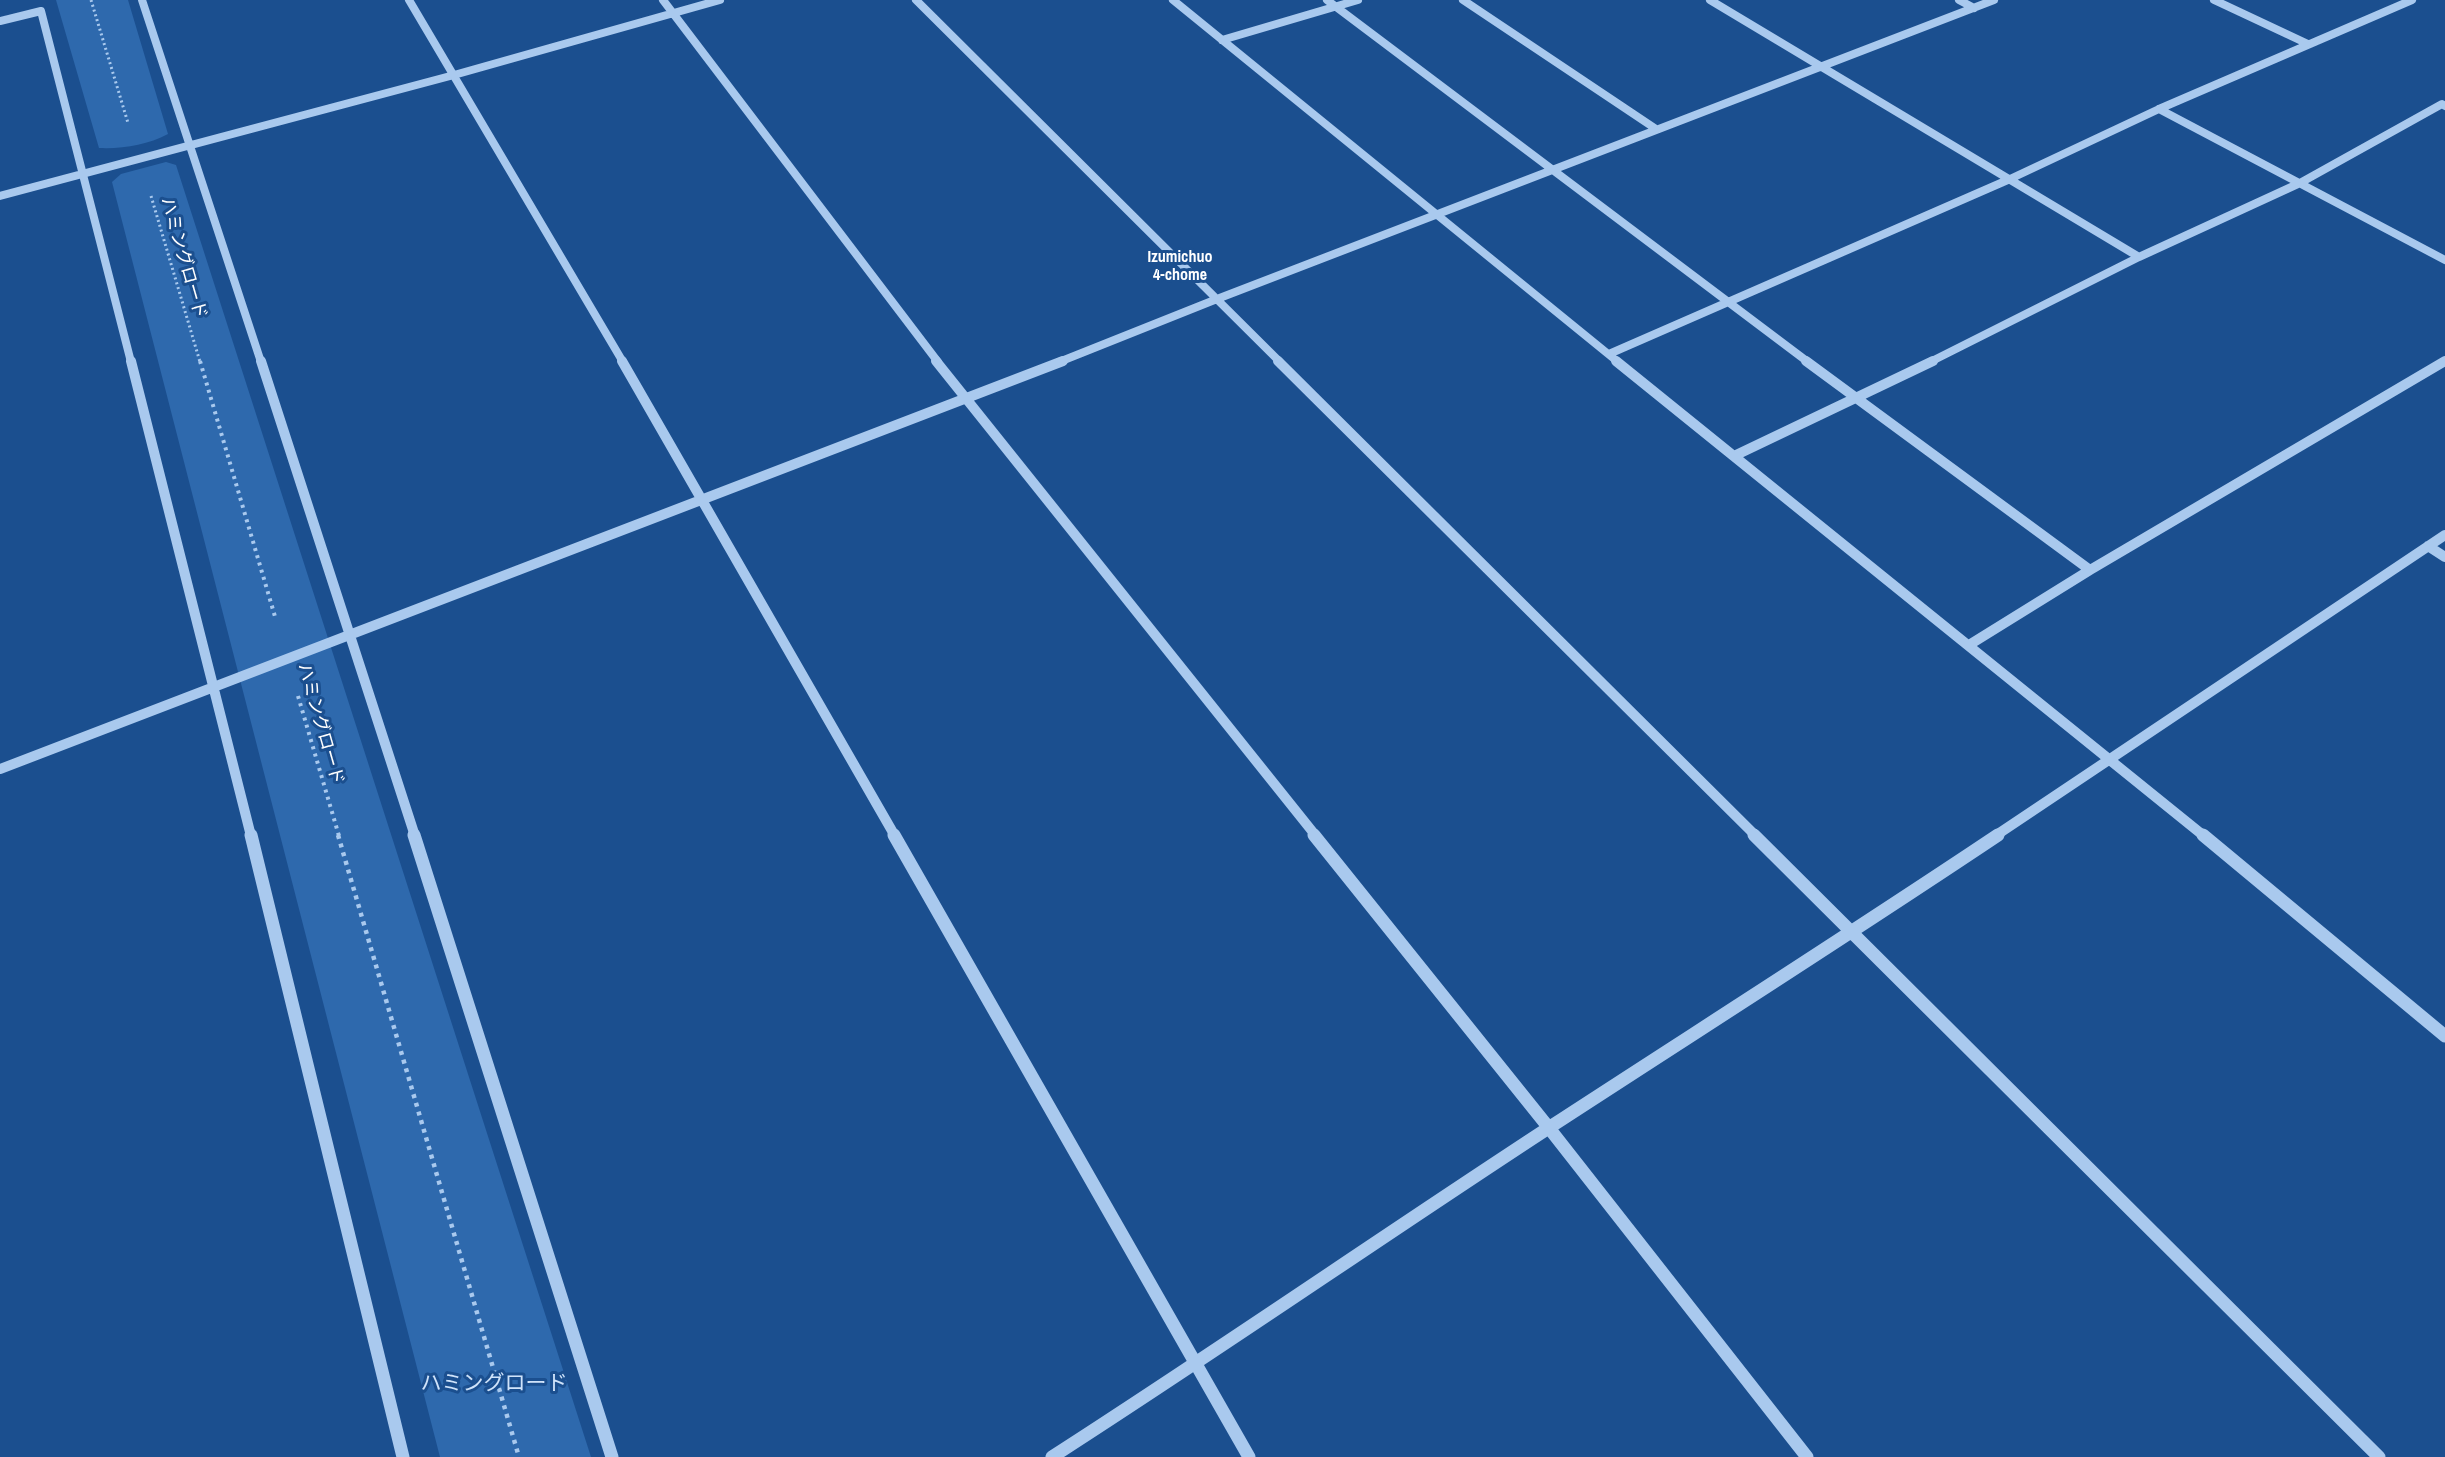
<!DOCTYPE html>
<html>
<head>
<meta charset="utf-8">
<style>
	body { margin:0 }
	canvas { display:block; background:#1b4f8f }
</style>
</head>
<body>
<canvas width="2445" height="1457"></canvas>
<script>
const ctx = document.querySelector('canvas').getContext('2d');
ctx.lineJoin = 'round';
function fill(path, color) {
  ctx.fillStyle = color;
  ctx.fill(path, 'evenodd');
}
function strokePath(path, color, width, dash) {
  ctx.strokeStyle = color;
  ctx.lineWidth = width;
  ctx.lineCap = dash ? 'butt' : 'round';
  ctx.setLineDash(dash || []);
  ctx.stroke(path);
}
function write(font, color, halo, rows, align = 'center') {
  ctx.font = font + ' "Archivo Narrow","Noto Sans JP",sans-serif';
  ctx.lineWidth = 6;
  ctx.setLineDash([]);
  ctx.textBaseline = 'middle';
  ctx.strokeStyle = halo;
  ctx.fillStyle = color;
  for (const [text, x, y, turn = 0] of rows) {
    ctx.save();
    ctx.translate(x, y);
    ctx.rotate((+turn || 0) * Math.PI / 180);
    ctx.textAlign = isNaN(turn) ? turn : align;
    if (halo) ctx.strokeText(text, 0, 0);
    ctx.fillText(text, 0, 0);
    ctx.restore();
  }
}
const green = new Path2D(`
	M 56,0 L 128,0 L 168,134 C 147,145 123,149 99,148 Z
	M 166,162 L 176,165 L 591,1457 L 440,1457 L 112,182 L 121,174 Z`);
const pathFar2 = new Path2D(`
	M 91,0 L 128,123
	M 151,196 L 200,362`);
const pathFar1 = new Path2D(`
	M 200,361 L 276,620
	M 298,696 L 339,836`);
const path = new Path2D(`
	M 338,835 L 519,1457`);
const minorFar2 = new Path2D(`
	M 142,0 L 261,362
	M 409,0 L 623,362
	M 663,0 L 938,362
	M 916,0 L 1280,362
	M 1173,0 L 1618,362
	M 1327,0 L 1808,362
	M 1463,0 L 1656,129
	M 1710,0 L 2139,257
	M 1959,0 L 1974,8
	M 2214,0 L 2308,44
	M 0,21 L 41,11 L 131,362
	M 1222,40 L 1358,0
	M 2159,109 L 2445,260
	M 0,196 L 454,75 L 720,0
	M 1609,354 L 2010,179 L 2159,109 L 2412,0
	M 1059,362 L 1217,299 L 1994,0
	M 1930,362 L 2139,257 L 2300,183 L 2442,104 L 2445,106
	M 2443,362 L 2445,361`);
const minorFar1 = new Path2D(`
	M 131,361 L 251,836
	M 261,361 L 415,836
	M 622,361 L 895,836
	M 936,361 L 1316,836
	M 1278,361 L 1756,836
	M 1616,361 L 2204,836
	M 1806,361 L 2090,570
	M 1734,456 L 1933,361
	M 2428,546 L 2445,557
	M 1969,645 L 2090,570 L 2445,361
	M 0,769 L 1063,361
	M 1995,836 L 2445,535`);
const minor = new Path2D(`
	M 251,835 L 403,1457
	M 414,835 L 612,1457
	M 894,835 L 1249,1457
	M 1314,835 L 1549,1128 L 1807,1457
	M 1754,835 L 2379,1457
	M 2203,835 L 2445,1036
	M 1052,1457 C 1220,1349 1383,1236 1550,1127 C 1699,1030 1850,934 1998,835`);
const farNeighbourhoodnames = [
	["Izumichuo",1180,258],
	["4-chome",1180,276]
];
const streetNames = [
	["ハミングロード",183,258,74],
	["ハミングロード",320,724,74]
];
const nearParknames = [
	["ハミングロード",494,1384]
];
fill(green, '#2e69ad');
strokePath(pathFar2, '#a9c9ee', 3, [2, 3]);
strokePath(pathFar1, '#a9c9ee', 4, [3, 4.5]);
strokePath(path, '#a9c9ee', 4.5, [4, 5]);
strokePath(minorFar2, '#a9c9ee', 8);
strokePath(minorFar1, '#a9c9ee', 10);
strokePath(minor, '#a9c9ee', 13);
write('bold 16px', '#fff', '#1b4f8f', farNeighbourhoodnames);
write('18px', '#fff', '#1b4f8f', streetNames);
write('21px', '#cfe3fa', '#1b4f8f', nearParknames);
</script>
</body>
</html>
